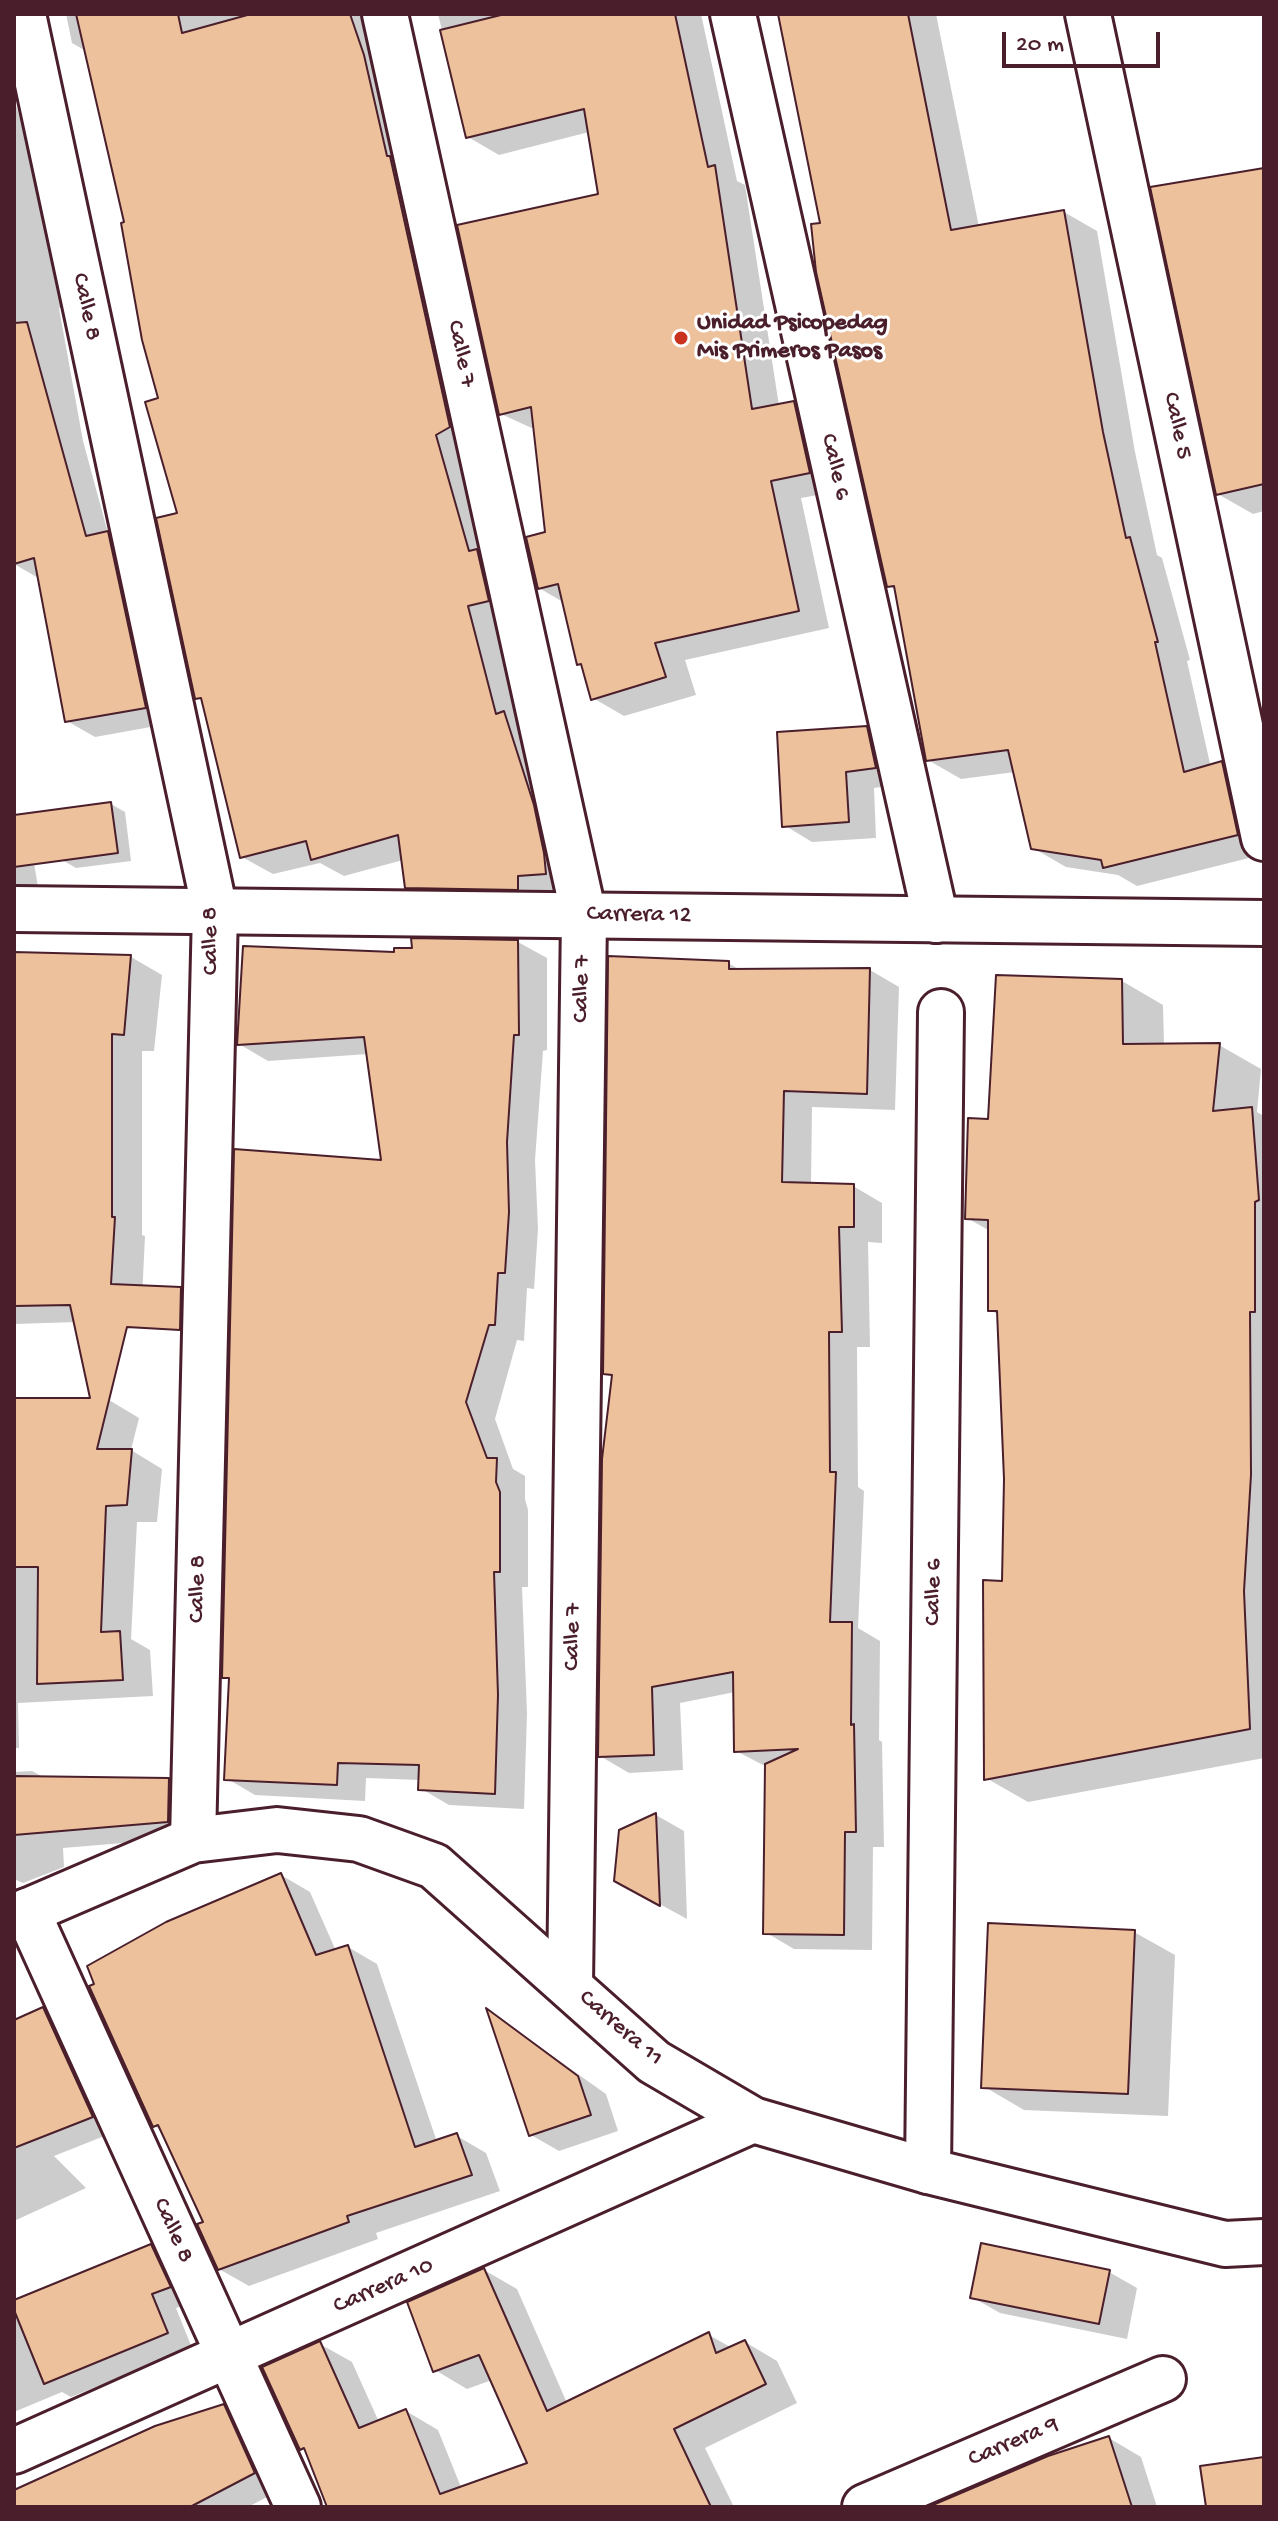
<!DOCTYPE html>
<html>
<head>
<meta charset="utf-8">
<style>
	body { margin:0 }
	#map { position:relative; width:1278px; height:2521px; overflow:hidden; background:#fff; font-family:"Gochi Hand",sans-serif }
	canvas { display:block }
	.frame { position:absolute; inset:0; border:16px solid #4a1f2b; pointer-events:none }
	.scale { position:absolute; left:1002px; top:32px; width:158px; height:36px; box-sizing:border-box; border:4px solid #4a1f2b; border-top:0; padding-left:10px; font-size:24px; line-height:28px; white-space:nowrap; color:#4a1f2b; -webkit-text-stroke:6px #fff; paint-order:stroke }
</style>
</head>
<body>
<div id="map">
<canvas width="1278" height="2521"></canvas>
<div class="frame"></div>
<div class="scale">20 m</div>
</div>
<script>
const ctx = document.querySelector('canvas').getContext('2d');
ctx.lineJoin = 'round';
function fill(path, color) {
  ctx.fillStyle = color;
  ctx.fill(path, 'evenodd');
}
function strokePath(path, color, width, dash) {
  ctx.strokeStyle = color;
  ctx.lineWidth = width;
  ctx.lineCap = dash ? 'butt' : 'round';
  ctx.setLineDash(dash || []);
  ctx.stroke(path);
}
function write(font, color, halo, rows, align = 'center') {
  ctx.font = font + ' "Gochi Hand",sans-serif';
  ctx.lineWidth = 6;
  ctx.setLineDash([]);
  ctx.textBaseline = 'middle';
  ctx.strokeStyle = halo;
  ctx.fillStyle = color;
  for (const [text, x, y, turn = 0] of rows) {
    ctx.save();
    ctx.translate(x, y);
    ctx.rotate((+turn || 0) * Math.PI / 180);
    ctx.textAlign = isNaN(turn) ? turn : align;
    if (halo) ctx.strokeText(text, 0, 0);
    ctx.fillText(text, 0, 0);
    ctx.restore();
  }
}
const shadow = new Path2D(`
	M 66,14 L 381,14 L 576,891 L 548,893 L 548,906 L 438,905 L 406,887 L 403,860 L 344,876 L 320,863 L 273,874 L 242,857 L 204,701 L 197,697 L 179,514 L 127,224 L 86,51 L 72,43 Z
	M 438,14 L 701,14 L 737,181 L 745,185 L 779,406 L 794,403 L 825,421 L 840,491 L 801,498 L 829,628 L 685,660 L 696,695 L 624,716 L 593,698 L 583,666 L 579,663 L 563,602 L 539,588 L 547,534 L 536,430 L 501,414 L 600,195 L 589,132 L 499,155 L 468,137 Z
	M 780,14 L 936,14 L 979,227 L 1064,212 L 1097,231 L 1135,452 L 1157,555 L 1162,558 L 1190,660 L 1187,661 L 1213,777 L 1233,788 L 1249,858 L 1137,886 L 1118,875 L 1066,867 L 1033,848 L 1015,772 L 961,779 L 928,760 L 897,591 L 889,586 Z
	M 14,99 L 77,304 L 59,308 L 83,441 L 108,533 L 136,549 L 173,723 L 95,737 L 67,721 L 40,579 L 14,564 Z
	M 1264,170 L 1264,511 L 1253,514 L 1218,494 Z
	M 866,728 L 895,744 L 904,784 L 874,788 L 876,838 L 812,842 L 784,825 Z
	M 111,804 L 125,812 L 131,861 L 76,868 L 62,860 Z
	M 14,841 L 32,851 L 39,893 L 14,897 Z
	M 518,942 L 547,958 L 547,1050 L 543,1051 L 535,1160 L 538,1229 L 534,1289 L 527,1288 L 524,1341 L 517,1340 L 495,1419 L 513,1469 L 525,1476 L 525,1499 L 528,1510 L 528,1587 L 522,1587 L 527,1713 L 524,1809 L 449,1805 L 420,1788 L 420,1780 L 366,1778 L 365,1801 L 255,1795 L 226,1778 L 231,1681 L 224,1676 L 383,1162 L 368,1054 L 268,1061 L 239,1044 L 396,954 Z
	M 14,955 L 131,957 L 162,975 L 154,1051 L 142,1051 L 142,1235 L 145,1236 L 141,1320 L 14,1324 Z
	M 728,963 L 742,971 L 870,970 L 899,987 L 895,1110 L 812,1107 L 811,1185 L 853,1186 L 882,1203 L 882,1243 L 868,1242 L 870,1347 L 857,1347 L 858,1487 L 864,1491 L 858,1628 L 880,1641 L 879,1740 L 882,1742 L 884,1847 L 873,1847 L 872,1950 L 794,1949 L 765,1932 L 767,1767 L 736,1751 L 735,1692 L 680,1703 L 683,1770 L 629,1773 L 600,1756 L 614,1378 L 605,1373 Z
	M 1122,981 L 1163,1005 L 1164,1046 L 1219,1045 L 1261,1069 L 1257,1112 L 1264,1116 L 1264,1758 L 1028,1802 L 986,1778 L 1004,1583 L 1006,1479 L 999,1315 L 990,1310 L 990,1231 L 967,1218 L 990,1121 Z
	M 14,1400 L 109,1400 L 139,1418 L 131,1450 L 162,1469 L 157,1522 L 137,1522 L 131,1639 L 150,1650 L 153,1696 L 18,1703 L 19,1748 L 14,1748 Z
	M 32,1771 L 45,1778 L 169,1780 L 197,1796 L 195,1837 L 63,1848 L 64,1867 L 23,1883 L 14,1879 L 14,1772 Z
	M 656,1815 L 684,1831 L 687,1919 L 645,1896 L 621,1831 Z
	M 281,1875 L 310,1892 L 336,1951 L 348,1947 L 377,1964 L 437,2142 L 457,2136 L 486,2153 L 500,2191 L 376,2233 L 378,2239 L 249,2286 L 219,2269 L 205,2223 L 162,2130 L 154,2126 Z
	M 1134,1932 L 1175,1955 L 1168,2116 L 1024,2110 L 983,2086 Z
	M 43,2009 L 68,2024 L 117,2131 L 54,2156 L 86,2188 L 14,2221 L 14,2023 Z
	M 490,2012 L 606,2094 L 618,2131 L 559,2151 L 531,2135 Z
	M 151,2246 L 176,2260 L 195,2302 L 176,2308 L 192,2348 L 71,2397 L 62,2392 L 14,2412 L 14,2302 Z
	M 484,2270 L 517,2289 L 567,2403 L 709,2335 L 732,2348 L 745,2342 L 777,2361 L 797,2403 L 705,2448 L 734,2507 L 540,2507 L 530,2464 L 492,2380 L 467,2389 L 435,2370 Z
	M 1109,2272 L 1137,2288 L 1127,2339 L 1000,2313 L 972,2297 Z
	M 320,2344 L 352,2362 L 379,2422 L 406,2411 L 438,2430 L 469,2507 L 329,2507 L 308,2452 L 301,2449 Z
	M 223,2406 L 252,2422 L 282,2489 L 248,2507 L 82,2507 Z
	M 1109,2438 L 1141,2457 L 1157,2507 L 933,2507 Z`);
const building = new Path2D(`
	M 76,14 L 178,14 L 182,33 L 251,14 L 350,14 L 364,55 L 387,156 L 390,156 L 450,427 L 436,435 L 469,551 L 477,549 L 489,601 L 468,606 L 496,714 L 504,711 L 534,805 L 544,853 L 546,874 L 518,876 L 518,890 L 405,888 L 398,835 L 311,860 L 306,841 L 240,858 L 201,698 L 195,699 L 156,518 L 177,513 L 145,402 L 158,398 L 142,340 L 121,223 L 124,222 Z
	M 505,14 L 675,14 L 708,167 L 715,165 L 752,409 L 794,401 L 810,473 L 771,481 L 799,611 L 655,643 L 666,677 L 591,700 L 581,664 L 577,665 L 558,584 L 538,589 L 526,537 L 545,532 L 531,407 L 499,415 L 457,225 L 598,194 L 584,109 L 466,138 L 440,30 Z
	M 778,14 L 908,14 L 951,230 L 1064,210 L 1103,432 L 1126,538 L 1130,537 L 1158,642 L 1155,642 L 1184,772 L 1222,761 L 1238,835 L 1103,868 L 1101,860 L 1031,849 L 1008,750 L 926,761 L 894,586 L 887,587 L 816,272 L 811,224 L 820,223 Z
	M 1264,168 L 1264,484 L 1216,495 L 1150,187 Z
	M 27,322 L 86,536 L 108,531 L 146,708 L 65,722 L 34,558 L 14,564 L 14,323 Z
	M 867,726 L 876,768 L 846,772 L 849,822 L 782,827 L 777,732 Z
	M 111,802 L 118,853 L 14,867 L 14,815 Z
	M 411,938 L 518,940 L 519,1035 L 514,1035 L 507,1142 L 509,1212 L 505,1273 L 498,1273 L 495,1325 L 489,1325 L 466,1402 L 487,1458 L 497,1458 L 496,1482 L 500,1492 L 500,1572 L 494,1572 L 498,1695 L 495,1794 L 418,1790 L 419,1765 L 338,1763 L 337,1785 L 224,1780 L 229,1678 L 222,1678 L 234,1149 L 381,1160 L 364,1037 L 237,1045 L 243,946 L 394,952 L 394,948 L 412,948 Z
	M 14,952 L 131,955 L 124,1035 L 112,1034 L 112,1217 L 115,1217 L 111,1284 L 181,1287 L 180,1330 L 127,1327 L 97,1449 L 132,1449 L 127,1505 L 106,1506 L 101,1632 L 120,1631 L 123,1680 L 37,1684 L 38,1567 L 14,1567 L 14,1398 L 90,1398 L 70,1305 L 14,1306 Z
	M 608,956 L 729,961 L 729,969 L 870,968 L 867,1094 L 784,1091 L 782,1182 L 854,1184 L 854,1227 L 839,1227 L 842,1332 L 829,1332 L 830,1472 L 836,1472 L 830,1622 L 852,1622 L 851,1725 L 854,1724 L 856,1832 L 845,1832 L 844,1935 L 763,1934 L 765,1764 L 798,1749 L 734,1752 L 733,1672 L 652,1687 L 654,1755 L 598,1757 L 602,1459 L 612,1375 L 603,1374 Z
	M 996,975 L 1122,979 L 1123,1044 L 1220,1043 L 1213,1111 L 1252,1107 L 1259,1200 L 1255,1202 L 1255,1312 L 1250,1312 L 1251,1475 L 1244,1591 L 1250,1729 L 984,1780 L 983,1580 L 1002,1581 L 1004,1479 L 997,1311 L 988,1311 L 988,1220 L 965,1219 L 968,1118 L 988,1119 Z
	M 14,1776 L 169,1778 L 168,1822 L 14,1835 Z
	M 656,1813 L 660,1906 L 614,1881 L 619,1830 Z
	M 281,1873 L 316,1955 L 348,1945 L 415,2147 L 457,2133 L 472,2175 L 347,2216 L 349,2222 L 218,2270 L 197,2224 L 203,2222 L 158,2125 L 153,2127 L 89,1986 L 94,1984 L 87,1966 L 166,1922 Z
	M 988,1923 L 1135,1930 L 1128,2094 L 981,2088 Z
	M 43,2007 L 93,2117 L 14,2148 L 14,2020 Z
	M 486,2008 L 578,2076 L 591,2115 L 529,2136 Z
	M 981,2243 L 1110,2270 L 1099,2324 L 970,2298 Z
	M 151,2244 L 171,2287 L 152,2294 L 168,2333 L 44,2384 L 14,2310 L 14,2300 Z
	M 484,2268 L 547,2411 L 709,2332 L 716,2353 L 745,2340 L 766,2384 L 674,2429 L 711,2507 L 327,2507 L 304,2448 L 300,2450 L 262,2367 L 320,2341 L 359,2428 L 406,2409 L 440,2494 L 527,2463 L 479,2355 L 433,2372 L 407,2302 Z
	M 224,2404 L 255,2473 L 190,2507 L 14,2507 L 14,2490 L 155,2426 Z
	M 1109,2436 L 1132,2507 L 928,2507 L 1048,2456 Z
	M 1264,2457 L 1264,2507 L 1206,2507 L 1200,2466 Z`);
const minor = new Path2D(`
	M 23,14 L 215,911 L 193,1840
	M 385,14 L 584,916 L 570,1985
	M 733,14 L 936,920
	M 1088,14 L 1264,838
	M 27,1911 L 298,2507
	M 928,2171 L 941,1012
	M 14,2451 L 753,2120
	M 865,2507 L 1163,2379`);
const tertiary = new Path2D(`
	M 14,909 L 1264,923
	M 14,1917 L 193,1840 L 277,1830 L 359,1839 L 434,1866 L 654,2062 L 753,2120 L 928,2171 L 1225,2244 L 1264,2242`);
const markers = [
	[681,338,8,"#c8321e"]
];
const streetNames = [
	["Calle 8",85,307,78],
	["Calle 7",460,354,78],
	["Calle 5",1176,426,78],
	["Calle 6",834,467,77],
	["Carrera 12",639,916,1],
	["Calle 8",212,941,-91],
	["Calle 7",583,989,-89],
	["Calle 8",199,1589,-89],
	["Calle 6",935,1592,-89],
	["Calle 7",574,1637,-89],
	["Carrera 11",620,2029,41],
	["Calle 8",172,2231,66],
	["Carrera 10",384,2287,-24],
	["Carrera 9",1014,2443,-23]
];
const poiNames = [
	["Unidad Psicopedag",697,324],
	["Mis Primeros Pasos",697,352]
];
fill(shadow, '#0003');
fill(building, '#edc19c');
strokePath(building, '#4a1f2b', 2);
strokePath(minor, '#4a1f2b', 50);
strokePath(tertiary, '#4a1f2b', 50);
strokePath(minor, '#fff', 44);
strokePath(tertiary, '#fff', 44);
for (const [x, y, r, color] of markers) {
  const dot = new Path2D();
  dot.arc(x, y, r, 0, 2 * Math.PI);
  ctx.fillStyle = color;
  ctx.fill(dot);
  strokePath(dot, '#fff', 3);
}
write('24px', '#4a1f2b', '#fff', streetNames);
write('bold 24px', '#4a1f2b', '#fff', poiNames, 'left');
</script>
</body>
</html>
